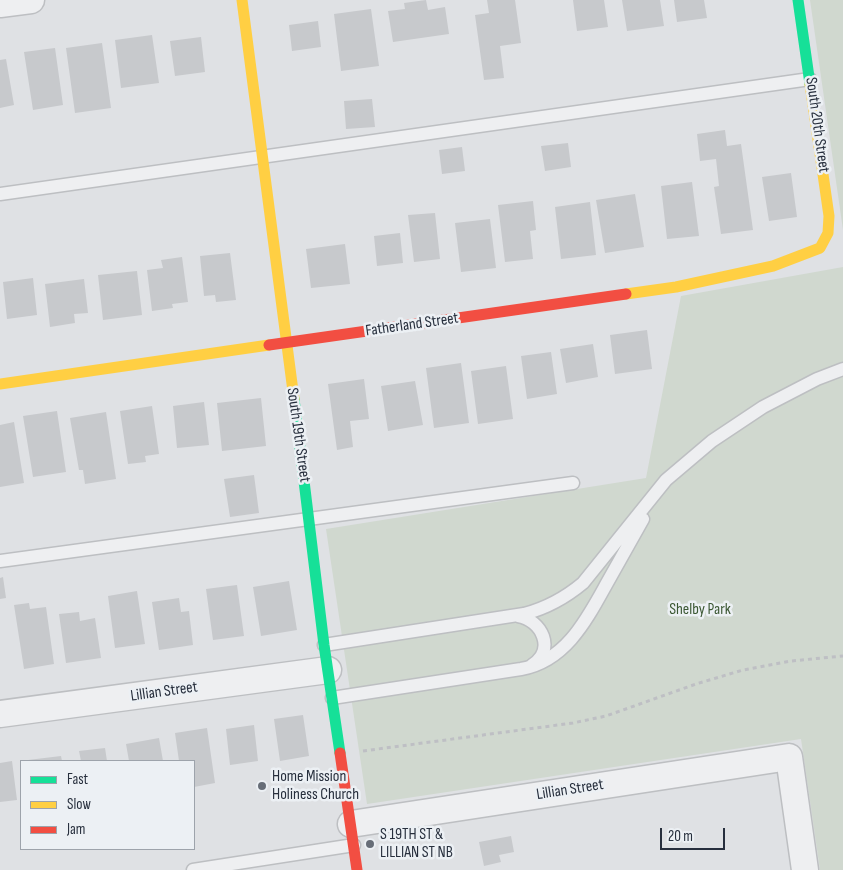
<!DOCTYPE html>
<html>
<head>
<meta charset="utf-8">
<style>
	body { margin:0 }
	#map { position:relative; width:843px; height:870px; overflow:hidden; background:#dfe1e4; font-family:"Sofia Sans Condensed",sans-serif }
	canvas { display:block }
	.legend { position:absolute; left:20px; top:760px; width:175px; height:90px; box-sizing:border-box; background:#ecf0f4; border:1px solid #9da3ab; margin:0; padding:6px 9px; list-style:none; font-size:15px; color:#272f3d }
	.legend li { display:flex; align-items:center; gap:10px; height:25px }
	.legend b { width:25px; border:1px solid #9da3ab }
	.scale { position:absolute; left:660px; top:828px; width:65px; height:22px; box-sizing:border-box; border:2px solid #272f3d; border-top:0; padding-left:6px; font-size:15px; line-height:18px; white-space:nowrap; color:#272f3d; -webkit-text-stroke:4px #ecf0f4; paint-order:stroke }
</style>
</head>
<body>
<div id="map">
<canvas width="843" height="870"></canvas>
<ul class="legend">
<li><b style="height:6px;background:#16e098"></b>Fast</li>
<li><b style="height:6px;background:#ffcf43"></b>Slow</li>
<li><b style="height:6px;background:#f24e42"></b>Jam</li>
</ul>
<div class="scale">20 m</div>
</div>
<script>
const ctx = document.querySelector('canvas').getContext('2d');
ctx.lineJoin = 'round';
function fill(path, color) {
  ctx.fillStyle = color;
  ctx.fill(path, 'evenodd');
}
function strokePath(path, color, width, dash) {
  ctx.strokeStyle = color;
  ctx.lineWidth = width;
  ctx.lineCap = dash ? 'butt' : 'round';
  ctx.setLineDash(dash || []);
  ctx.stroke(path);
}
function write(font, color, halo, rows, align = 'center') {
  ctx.font = font + ' "Sofia Sans Condensed",sans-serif';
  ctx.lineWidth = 5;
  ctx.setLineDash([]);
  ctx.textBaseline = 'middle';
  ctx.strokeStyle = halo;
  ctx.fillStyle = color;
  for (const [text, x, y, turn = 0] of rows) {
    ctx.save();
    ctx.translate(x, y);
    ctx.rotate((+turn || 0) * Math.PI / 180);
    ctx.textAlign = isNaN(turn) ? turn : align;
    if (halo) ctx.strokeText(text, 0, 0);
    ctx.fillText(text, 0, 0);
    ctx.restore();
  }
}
const green = new Path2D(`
	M 810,0 L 843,0 L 843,230 Z
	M 843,267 L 843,870 L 820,870 L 801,739 L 367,804 L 326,529 L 646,478 L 681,296 Z`);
const building = new Path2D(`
	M 426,0 L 428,10 L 445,7 L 449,34 L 393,42 L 388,11 L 405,9 L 404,3 Z
	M 487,0 L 515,0 L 521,43 L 500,46 L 504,78 L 484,80 L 475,15 L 489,13 Z
	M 573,0 L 604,0 L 608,27 L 577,31 Z
	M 622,0 L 660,0 L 664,26 L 627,31 Z
	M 674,0 L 704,0 L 707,18 L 677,22 Z
	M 371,9 L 379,66 L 341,71 L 334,14 Z
	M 318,21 L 321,47 L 292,51 L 289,25 Z
	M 152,35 L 159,83 L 121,88 L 115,40 Z
	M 201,37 L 205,72 L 175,76 L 170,41 Z
	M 102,43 L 111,108 L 75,113 L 66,48 Z
	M 55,48 L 63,105 L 33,110 L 24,52 Z
	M 6,59 L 14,105 L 0,108 L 0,60 Z
	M 372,99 L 375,127 L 346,129 L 344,101 Z
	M 725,130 L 727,146 L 741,144 L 753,230 L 721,234 L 714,187 L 719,186 L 716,159 L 700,161 L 697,134 Z
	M 568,143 L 571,167 L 545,171 L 541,146 Z
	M 462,147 L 465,171 L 442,174 L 439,150 Z
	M 791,173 L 797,217 L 769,221 L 762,177 Z
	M 692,182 L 699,236 L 667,239 L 661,186 Z
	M 635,194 L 644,247 L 605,253 L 596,200 Z
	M 533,201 L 536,230 L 530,231 L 533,259 L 505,262 L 498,205 Z
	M 590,202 L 596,255 L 561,259 L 555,207 Z
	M 435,213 L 440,259 L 414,262 L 408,215 Z
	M 490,219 L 496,268 L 461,272 L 455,223 Z
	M 400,233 L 403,263 L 377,266 L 374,236 Z
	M 345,244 L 350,284 L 311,288 L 306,249 Z
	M 230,253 L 236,300 L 216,302 L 215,295 L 204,296 L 200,256 Z
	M 182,257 L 188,302 L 172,304 L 173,308 L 152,311 L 147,270 L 163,268 L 161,260 Z
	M 137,271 L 142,315 L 103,320 L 98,275 Z
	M 33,278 L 37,315 L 7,319 L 3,282 Z
	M 84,279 L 88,313 L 74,314 L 75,323 L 50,327 L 45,284 Z
	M 647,330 L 652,369 L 615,374 L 610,335 Z
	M 593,344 L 598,377 L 566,383 L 560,349 Z
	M 551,352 L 557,394 L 527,399 L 521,356 Z
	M 461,363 L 469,423 L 434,428 L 426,368 Z
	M 506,366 L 513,419 L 478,424 L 471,371 Z
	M 364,379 L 369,419 L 350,421 L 353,447 L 337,450 L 328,384 Z
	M 415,381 L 423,425 L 388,431 L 381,386 Z
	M 261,398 L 266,446 L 222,451 L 217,403 Z
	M 204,402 L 209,445 L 177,448 L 173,406 Z
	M 152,406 L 159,454 L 145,456 L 146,462 L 128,464 L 120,411 Z
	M 57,411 L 66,472 L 33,477 L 23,416 Z
	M 106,412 L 116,479 L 85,484 L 83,470 L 79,470 L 70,418 Z
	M 14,422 L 24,483 L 0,487 L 0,425 Z
	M 254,475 L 259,513 L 230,517 L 224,479 Z
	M 3,577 L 6,598 L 0,599 L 0,578 Z
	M 289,581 L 297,630 L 261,636 L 253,587 Z
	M 237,585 L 244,636 L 213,640 L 206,589 Z
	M 137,591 L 145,644 L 115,648 L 108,596 Z
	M 179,598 L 181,612 L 189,611 L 193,645 L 159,650 L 152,602 Z
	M 29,603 L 30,609 L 46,607 L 54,664 L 24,669 L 14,605 Z
	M 79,612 L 80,621 L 95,618 L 101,658 L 66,663 L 59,614 Z
	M 303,715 L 309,756 L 280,761 L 274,719 Z
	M 254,725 L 258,761 L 230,765 L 226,729 Z
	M 207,728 L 215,783 L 194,787 L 194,761 L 179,761 L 175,733 Z
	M 159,738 L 163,761 L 129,761 L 126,744 Z
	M 105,748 L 107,761 L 81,761 L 79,751 Z
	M 61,756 L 62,761 L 28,761 L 28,760 Z
	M 12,761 L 17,800 L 0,802 L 0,763 Z
	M 511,836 L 514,852 L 499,855 L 501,862 L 484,866 L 479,842 Z`);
const path = new Path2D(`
	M 363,751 L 573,723 L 606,716 L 696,684 L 743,670 L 791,661 L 843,656`);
const lane = new Path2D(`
	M 0,194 L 810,79
	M 0,561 L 573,483
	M 518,616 C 542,620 556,650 532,665
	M 324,645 L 524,614 C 547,608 565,598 583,583 L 666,480 L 712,441 L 763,407 L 817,379 L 843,369
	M 332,698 L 521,669 C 566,661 587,619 607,583 C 619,562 631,540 643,519
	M 193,870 L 354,845`);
const street = new Path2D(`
	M 0,4 L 31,0
	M 0,714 L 328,670
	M 351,824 L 789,757 L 805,870`);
const fast = new Path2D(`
	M 798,0 L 810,84
	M 294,399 L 324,645 L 340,753`);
const slow = new Path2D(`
	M 242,0 L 294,399
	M 626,294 L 676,287 L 773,266 L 820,248 L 828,233 L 829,216 L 810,84
	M 0,384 L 269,345`);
const jam = new Path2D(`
	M 269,345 L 626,294
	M 340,753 L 357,870`);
const markers = [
	[262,786,5,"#676d77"],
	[370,844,5,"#676d77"]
];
const streetNames = [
	["South 20th Street",817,125,82],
	["Fatherland Street",412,325,-8],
	["South 19th Street",298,435,82],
	["Lillian Street",164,692,-8],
	["Lillian Street",570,790,-9]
];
const parkNames = [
	["Shelby Park",700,610]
];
const poiNames = [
	["Home Mission",272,777],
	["Holiness Church",272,795],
	["S 19TH ST &",380,835],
	["LILLIAN ST NB",380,853]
];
fill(green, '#d0d8cf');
fill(building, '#c7c9cc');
strokePath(lane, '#bdbfc2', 15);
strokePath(street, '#bdbfc2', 29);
strokePath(path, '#bebfc4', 3, [4, 4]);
strokePath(lane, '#eeeff1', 12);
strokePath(street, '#eeeff1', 26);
strokePath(fast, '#16e098', 11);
strokePath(slow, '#ffcf43', 11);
strokePath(jam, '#f24e42', 11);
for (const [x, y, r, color] of markers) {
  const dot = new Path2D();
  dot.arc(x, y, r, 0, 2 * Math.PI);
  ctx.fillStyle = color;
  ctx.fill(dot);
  strokePath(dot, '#ecf0f4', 2);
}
write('16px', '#272f3d', '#ecf0f4', streetNames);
write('16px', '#3c5834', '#ecf0f4', parkNames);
write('16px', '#272f3d', '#ecf0f4', poiNames, 'left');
</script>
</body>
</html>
